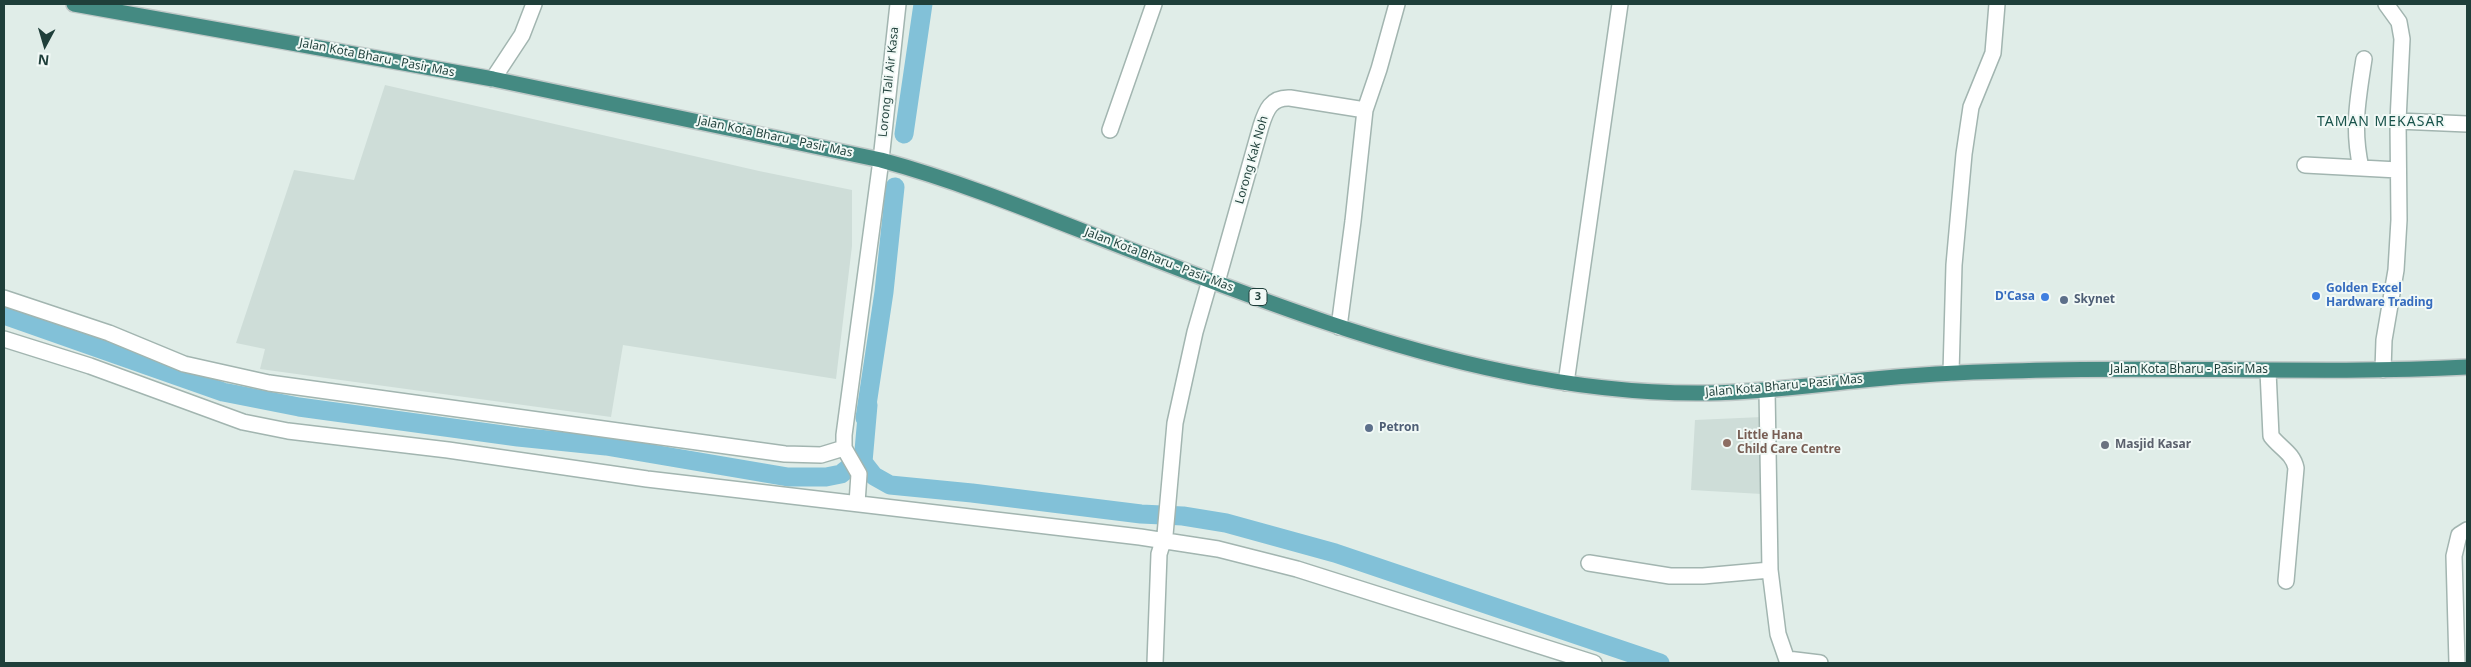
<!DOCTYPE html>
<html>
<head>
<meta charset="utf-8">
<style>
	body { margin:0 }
	#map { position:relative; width:2471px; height:667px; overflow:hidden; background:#e0ede8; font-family:"Noto Sans",sans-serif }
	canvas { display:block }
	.frame { position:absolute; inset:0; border:5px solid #1f3f3a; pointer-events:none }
	.north { position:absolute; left:20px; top:20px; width:50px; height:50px; -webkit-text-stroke:4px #f1f9f6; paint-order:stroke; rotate:186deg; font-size:14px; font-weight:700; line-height:20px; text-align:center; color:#1f3f3a }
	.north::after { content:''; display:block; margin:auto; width:18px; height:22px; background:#1f3f3a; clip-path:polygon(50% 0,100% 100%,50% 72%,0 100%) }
</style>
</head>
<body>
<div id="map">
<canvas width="2471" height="667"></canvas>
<div class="frame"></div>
<div class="north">N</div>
</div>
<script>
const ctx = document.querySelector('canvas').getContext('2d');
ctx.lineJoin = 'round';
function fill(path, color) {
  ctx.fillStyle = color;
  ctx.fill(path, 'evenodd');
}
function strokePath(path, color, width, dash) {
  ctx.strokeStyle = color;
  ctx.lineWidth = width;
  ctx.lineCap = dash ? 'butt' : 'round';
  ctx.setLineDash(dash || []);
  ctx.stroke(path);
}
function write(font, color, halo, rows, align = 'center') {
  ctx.font = font + ' "Noto Sans",sans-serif';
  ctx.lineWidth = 4;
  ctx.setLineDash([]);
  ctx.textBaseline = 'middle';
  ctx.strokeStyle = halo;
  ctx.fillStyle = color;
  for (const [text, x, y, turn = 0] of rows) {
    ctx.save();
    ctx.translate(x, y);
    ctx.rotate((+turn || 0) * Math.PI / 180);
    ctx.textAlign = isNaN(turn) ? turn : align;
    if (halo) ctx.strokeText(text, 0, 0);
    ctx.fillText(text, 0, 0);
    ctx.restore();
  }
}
const built = new Path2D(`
	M 385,85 L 759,171 L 852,190 L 852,246 L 836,379 L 623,345 L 611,417 L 260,369 L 265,349 L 236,343 L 294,170 L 354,180 Z
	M 1762,417 L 1762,494 L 1691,490 L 1695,420 Z`);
const canal = new Path2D(`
	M 904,134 L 923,4
	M 4,315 L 223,392 L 299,407 L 518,437 L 606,446 L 788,477 L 826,477 L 841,474 L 851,466
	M 868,405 L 863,462 L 874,476 L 890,485 L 972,493 L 1141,514 L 1183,516 L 1226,523 L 1335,553 L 1660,663
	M 865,418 L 884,292 L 895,187`);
const minor = new Path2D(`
	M 2364,59 C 2358,98 2352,128 2361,168 L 2398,170
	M 493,79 L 522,35 L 534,4
	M 2398,121 L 2467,124
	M 1110,130 L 1154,4
	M 2305,165 L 2361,168
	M 1217,282 L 1261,126 C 1266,110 1271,97 1290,98 L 1365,110
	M 4,298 L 109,333 L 184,364 L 269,383 L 785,454 L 821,455 L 844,448
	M 1339,327 L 1353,221 L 1365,110 L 1379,69 L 1397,4
	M 4,339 L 90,366 L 243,422 L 288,431 L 448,450 L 647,479 L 1140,537 L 1218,549 L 1297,569 L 1594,663
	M 2383,370 L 2384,340 L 2396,270 L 2399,220 L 2398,121 L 2402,39 L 2399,22 L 2386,4
	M 2268,371 L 2271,436 C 2280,448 2293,453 2296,468 L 2286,581
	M 1951,373 L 1954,265 L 1964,154 L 1971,107 L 1993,53 L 1997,4
	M 1566,383 L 1620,4
	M 1767,390 L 1770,570 L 1778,634 L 1788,663
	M 857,503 L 859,474 L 844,448 L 844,435 L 881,160 L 898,4
	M 1589,563 L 1670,576 L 1703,576 L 1770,570
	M 1787,659 L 1820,663
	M 1155,663 L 1159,554 L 1165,535 L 1175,423 L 1195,332 L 1210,280
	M 2457,663 L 2454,556 L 2459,535 L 2467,530`);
const trunk = new Path2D(`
	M 74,4 L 493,79 L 881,160 C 973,185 1060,223 1149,257 C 1265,302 1384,347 1506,372 C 1573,386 1641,394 1709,393 C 1761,392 1812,385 1863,380 C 1912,375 1961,372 2010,371 C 2162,365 2315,375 2467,367`);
const markers = [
	[2316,296,5,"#3f7fe0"],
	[2045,297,5,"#3f7fe0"],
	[2064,300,5,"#5c6f8a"],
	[1369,428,5,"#5c6f8a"],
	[1727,443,5,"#8d6e63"],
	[2105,445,5,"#6b7280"]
];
const shields = [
	[1258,297,18]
];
const shieldNames = [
	["3",1258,297]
];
const streetNames = [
	["Jalan Kota Bharu - Pasir Mas",377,58,11],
	["Lorong Tali Air Kasa",889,82,-84],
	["Jalan Kota Bharu - Pasir Mas",775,137,12],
	["Lorong Kak Noh",1252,160,-74],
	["Jalan Kota Bharu - Pasir Mas",1159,260,21],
	["Jalan Kota Bharu - Pasir Mas",2189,370],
	["Jalan Kota Bharu - Pasir Mas",1784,386,-5]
];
const shopNames = [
	["Golden Excel",2326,289],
	["Hardware Trading",2326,303],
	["D'Casa",2035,297,"right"]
];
const serviceNames = [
	["Skynet",2074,300],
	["Petron",1379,428]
];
const educationNames = [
	["Little Hana",1737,436],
	["Child Care Centre",1737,450]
];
const worshipNames = [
	["Masjid Kasar",2115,445]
];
const neighbourhoodNames = [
	["TAMAN MEKASAR",2381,122]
];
fill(built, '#ceddd8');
strokePath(canal, '#82c1d8', 19);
strokePath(minor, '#a2b5b0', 18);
strokePath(trunk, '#c0c9c8', 18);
strokePath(minor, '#fff', 15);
strokePath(trunk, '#448a82', 15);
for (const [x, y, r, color] of markers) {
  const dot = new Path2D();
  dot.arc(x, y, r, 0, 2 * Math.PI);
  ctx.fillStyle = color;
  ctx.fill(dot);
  strokePath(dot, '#f1f9f6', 2);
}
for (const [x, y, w] of shields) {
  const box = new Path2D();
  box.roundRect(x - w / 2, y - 8.5, w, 17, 4);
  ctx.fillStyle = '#f1f9f6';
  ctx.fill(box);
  strokePath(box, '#1f3f3a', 1);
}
write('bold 11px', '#1f3f3a', null, shieldNames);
write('12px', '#1f3f3a', '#f1f9f6', streetNames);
write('bold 12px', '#366cbe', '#f1f9f6', shopNames, 'left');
write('bold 12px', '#4e5e75', '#f1f9f6', serviceNames, 'left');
write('bold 12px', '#785e54', '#f1f9f6', educationNames, 'left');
write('bold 12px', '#5b616d', '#f1f9f6', worshipNames, 'left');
ctx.letterSpacing = '1px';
write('14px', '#19534b', '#f1f9f6', neighbourhoodNames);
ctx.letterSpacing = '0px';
</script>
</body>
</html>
